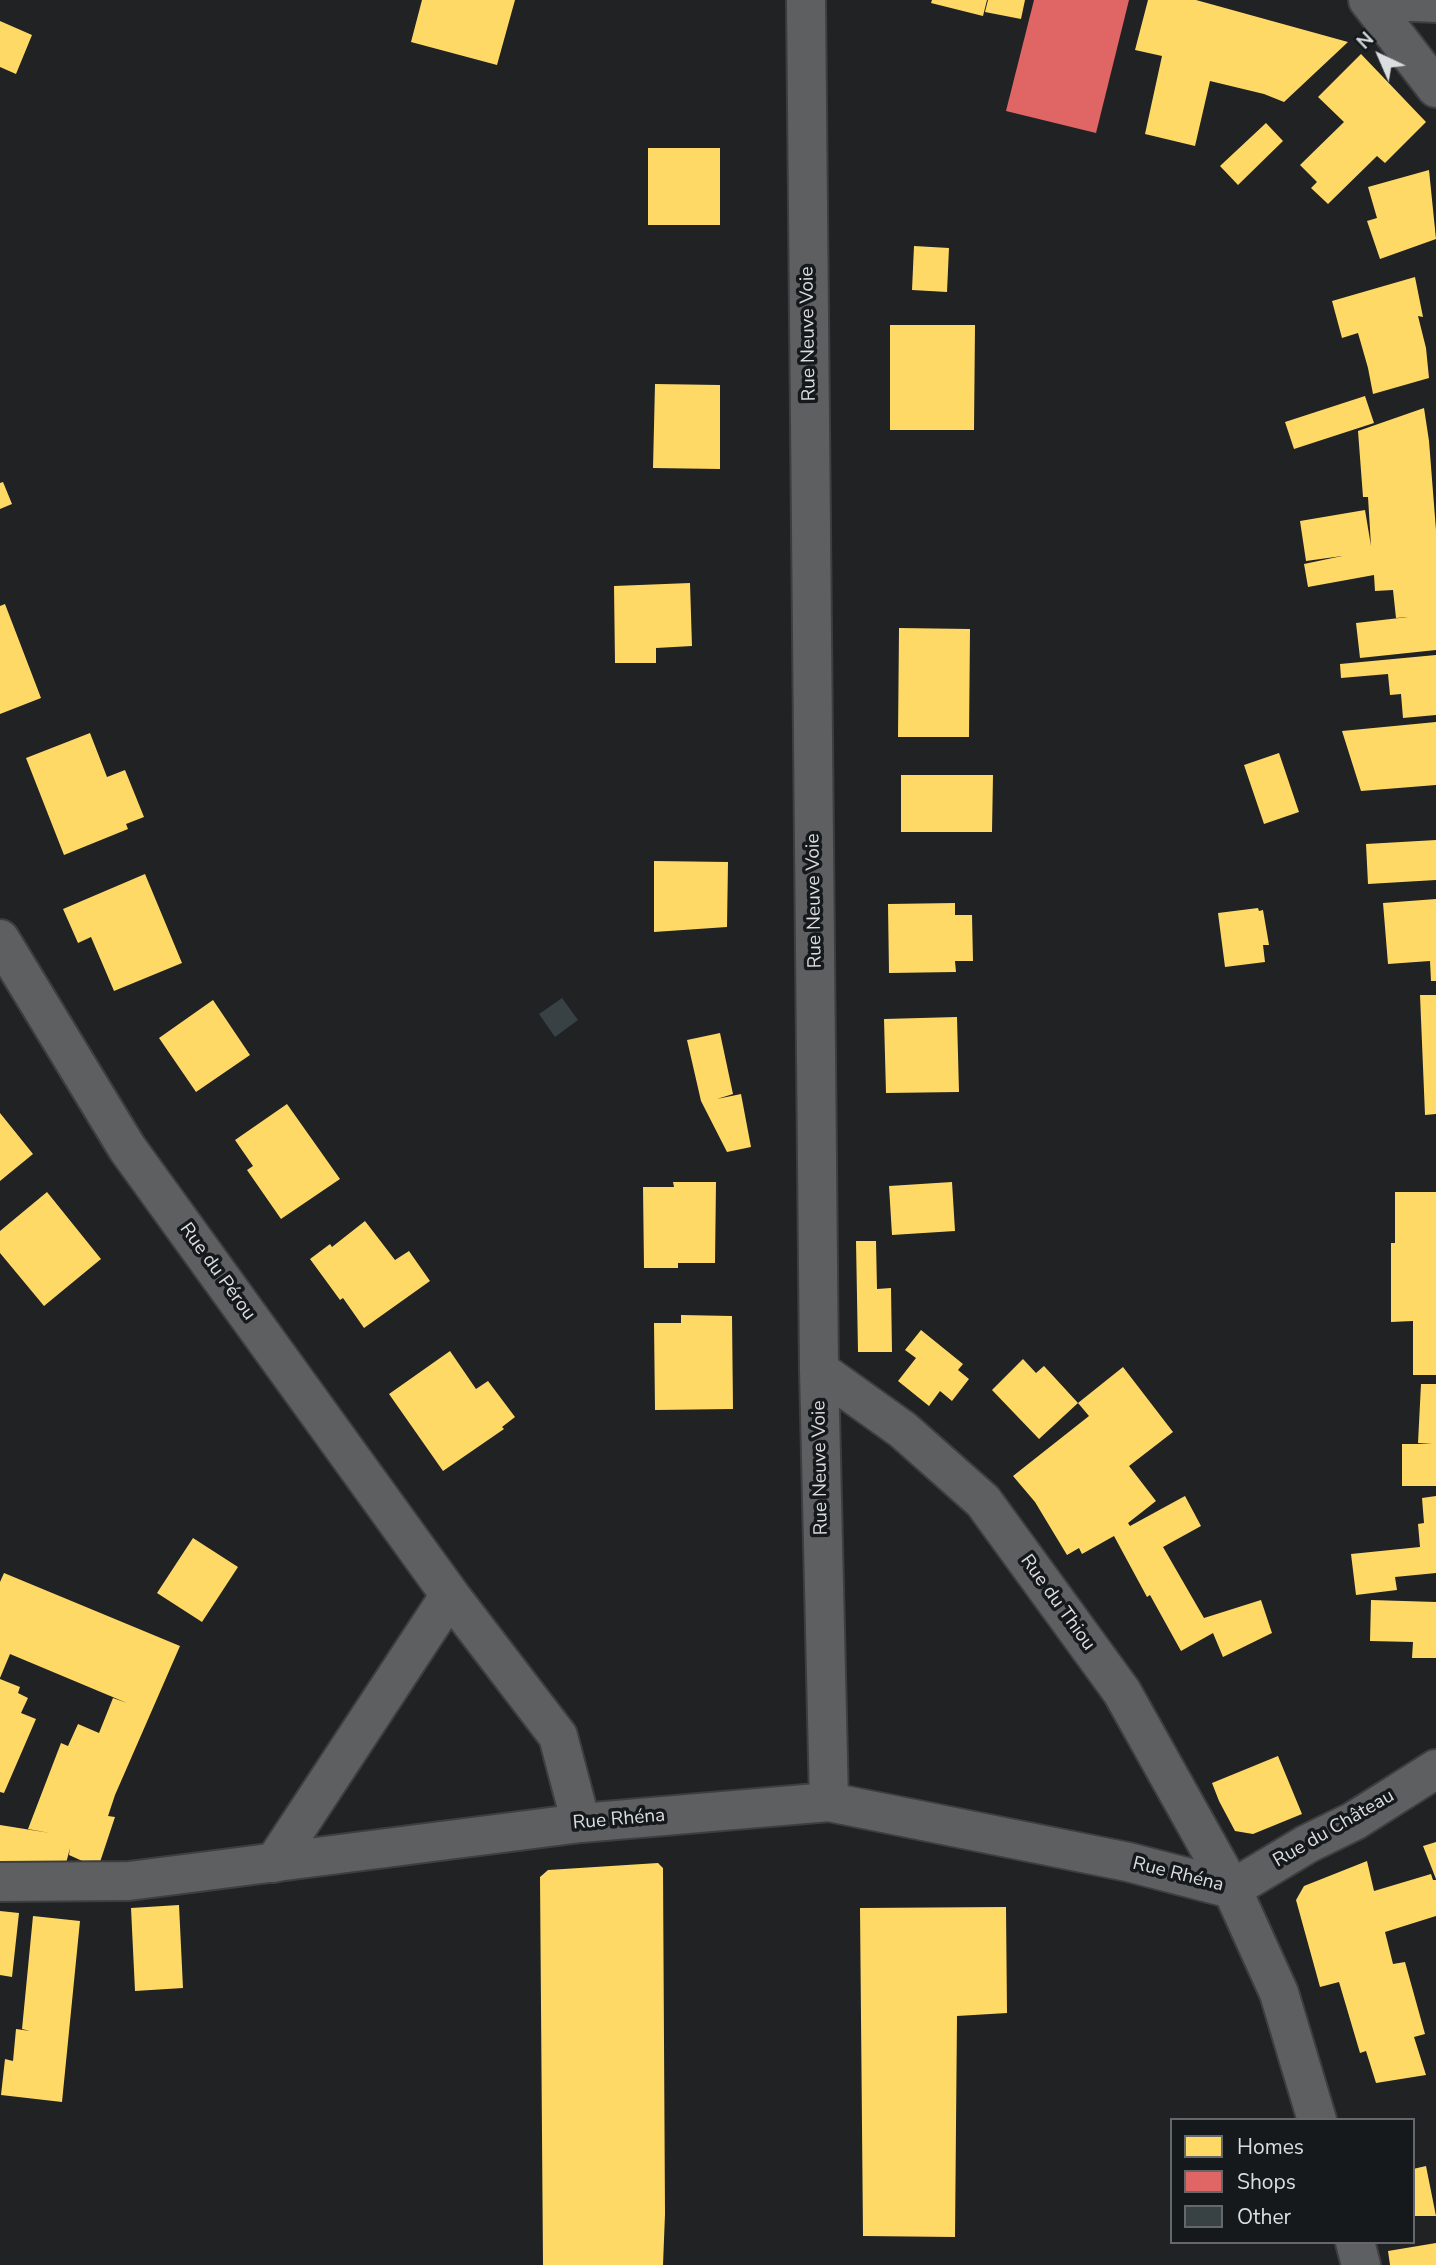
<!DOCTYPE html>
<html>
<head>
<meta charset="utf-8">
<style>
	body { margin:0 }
	#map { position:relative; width:1436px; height:2265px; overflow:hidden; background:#202224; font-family:"Nunito Sans",sans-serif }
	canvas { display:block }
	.legend { position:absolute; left:1170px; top:2118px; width:245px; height:126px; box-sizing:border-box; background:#15191c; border:2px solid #64686a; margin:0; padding:9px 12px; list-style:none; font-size:21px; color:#dbdee0 }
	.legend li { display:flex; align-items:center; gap:14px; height:35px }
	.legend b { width:35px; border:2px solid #64686a }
	.north { position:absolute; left:1345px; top:21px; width:70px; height:70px; -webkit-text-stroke:5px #15191c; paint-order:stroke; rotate:316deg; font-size:19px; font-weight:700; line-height:28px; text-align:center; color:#dbdee0 }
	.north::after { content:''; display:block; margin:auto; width:24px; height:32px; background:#dbdee0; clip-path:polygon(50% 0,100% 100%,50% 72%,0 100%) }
</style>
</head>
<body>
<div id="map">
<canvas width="1436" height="2265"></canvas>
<ul class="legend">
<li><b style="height:19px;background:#ffd966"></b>Homes</li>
<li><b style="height:19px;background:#e06666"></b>Shops</li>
<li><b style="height:19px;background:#384143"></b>Other</li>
</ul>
<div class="north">N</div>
</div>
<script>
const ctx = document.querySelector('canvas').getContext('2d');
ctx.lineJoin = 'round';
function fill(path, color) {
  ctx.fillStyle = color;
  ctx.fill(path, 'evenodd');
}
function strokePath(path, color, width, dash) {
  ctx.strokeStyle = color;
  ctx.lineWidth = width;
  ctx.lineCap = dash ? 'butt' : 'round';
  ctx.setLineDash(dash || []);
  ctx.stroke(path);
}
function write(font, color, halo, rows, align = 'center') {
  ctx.font = font + ' "Nunito Sans",sans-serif';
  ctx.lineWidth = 7;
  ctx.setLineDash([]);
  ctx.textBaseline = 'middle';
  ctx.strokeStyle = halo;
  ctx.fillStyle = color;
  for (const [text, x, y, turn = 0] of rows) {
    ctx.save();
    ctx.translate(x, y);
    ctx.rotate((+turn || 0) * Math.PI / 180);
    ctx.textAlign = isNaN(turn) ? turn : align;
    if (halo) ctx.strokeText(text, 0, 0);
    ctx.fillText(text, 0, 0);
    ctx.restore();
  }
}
const homes = new Path2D(`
	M 422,0 L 515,0 L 497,65 L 411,42 Z
	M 932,0 L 987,0 L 983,16 L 931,3 Z
	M 988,0 L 1025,0 L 1021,19 L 985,12 Z
	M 1148,0 L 1196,0 L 1348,42 L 1284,102 L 1264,94 L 1210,81 L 1195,146 L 1145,134 L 1162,56 L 1135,50 Z
	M 0,21 L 32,35 L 16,74 L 0,67 Z
	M 1361,54 L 1426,122 L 1385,163 L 1377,156 L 1328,204 L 1311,188 L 1317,182 L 1300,165 L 1344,122 L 1318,97 Z
	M 1266,123 L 1283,141 L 1238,185 L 1220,166 Z
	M 648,148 L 720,148 L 720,225 L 648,225 Z
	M 1429,170 L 1436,239 L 1380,259 L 1367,221 L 1377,218 L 1368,187 Z
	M 914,246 L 949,248 L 947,292 L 912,290 Z
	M 1415,277 L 1423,317 L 1418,316 L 1426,348 L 1429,378 L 1373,394 L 1368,368 L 1358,333 L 1342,338 L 1332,301 Z
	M 890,325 L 975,325 L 974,430 L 890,430 Z
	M 655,384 L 720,385 L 720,469 L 653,468 Z
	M 1365,396 L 1374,423 L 1294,449 L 1285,422 Z
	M 1424,408 L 1429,441 L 1436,530 L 1436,650 L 1360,658 L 1356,623 L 1408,617 L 1396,618 L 1393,590 L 1375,591 L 1374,575 L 1308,587 L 1304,564 L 1342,556 L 1306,561 L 1300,521 L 1365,510 L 1371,546 L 1368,497 L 1363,497 L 1358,431 Z
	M 3,482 L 12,504 L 0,509 L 0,483 Z
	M 690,583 L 692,646 L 656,648 L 656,663 L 615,663 L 614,586 Z
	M 5,604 L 41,698 L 0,714 L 0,606 Z
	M 899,628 L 970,629 L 969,737 L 898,737 Z
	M 1436,655 L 1436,715 L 1403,718 L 1401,694 L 1390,695 L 1388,674 L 1341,678 L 1340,664 Z
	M 1436,722 L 1436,785 L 1361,791 L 1342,731 Z
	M 90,733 L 107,777 L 125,770 L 144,817 L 126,824 L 128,829 L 64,855 L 26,758 Z
	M 1279,753 L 1299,812 L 1264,824 L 1244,765 Z
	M 901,775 L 993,775 L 992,832 L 901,832 Z
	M 1436,840 L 1436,880 L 1368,884 L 1366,844 Z
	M 654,861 L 728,862 L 727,927 L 654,932 Z
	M 145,874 L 182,963 L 114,991 L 91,937 L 78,943 L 63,909 Z
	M 1436,899 L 1436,981 L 1431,981 L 1430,961 L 1388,964 L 1383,903 Z
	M 955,903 L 955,915 L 972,915 L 973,961 L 955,961 L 956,972 L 889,973 L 888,904 Z
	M 1258,908 L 1259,911 L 1263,910 L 1269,945 L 1263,945 L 1265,962 L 1225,967 L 1218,913 Z
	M 1420,995 L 1436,995 L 1436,1114 L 1425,1115 Z
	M 213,1000 L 250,1055 L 196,1092 L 159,1038 Z
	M 957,1017 L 959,1092 L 886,1093 L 884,1019 Z
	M 720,1033 L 733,1094 L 717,1099 L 741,1094 L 751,1147 L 727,1152 L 701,1101 L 687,1040 Z
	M 287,1104 L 340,1179 L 281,1219 L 247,1170 L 253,1166 L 235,1140 Z
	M 0,1113 L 33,1154 L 0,1181 Z
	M 673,1182 L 716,1182 L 715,1263 L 678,1263 L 678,1268 L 644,1268 L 643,1187 L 674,1187 Z
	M 952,1182 L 955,1231 L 892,1235 L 889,1186 Z
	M 47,1192 L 101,1259 L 44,1306 L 0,1253 L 0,1231 Z
	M 1395,1192 L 1436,1192 L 1436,1375 L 1413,1375 L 1413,1321 L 1391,1322 L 1391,1243 L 1395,1243 Z
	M 365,1221 L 395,1260 L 409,1251 L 430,1281 L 364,1328 L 343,1298 L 340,1300 L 310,1259 L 330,1244 L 332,1247 Z
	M 856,1241 L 876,1241 L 877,1289 L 891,1288 L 892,1352 L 858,1352 Z
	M 681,1315 L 732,1316 L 733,1409 L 655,1410 L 654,1323 L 681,1323 Z
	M 921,1330 L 963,1364 L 958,1370 L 969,1379 L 952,1401 L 940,1391 L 929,1406 L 898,1381 L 916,1358 L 905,1350 Z
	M 450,1351 L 476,1389 L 488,1381 L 515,1417 L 502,1427 L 504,1429 L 443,1471 L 389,1394 Z
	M 1023,1359 L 1036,1373 L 1044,1366 L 1078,1403 L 1039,1439 L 992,1390 Z
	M 1123,1367 L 1173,1432 L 1129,1466 L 1156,1501 L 1128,1523 L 1130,1526 L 1185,1496 L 1201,1526 L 1163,1547 L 1204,1618 L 1261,1600 L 1272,1633 L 1223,1657 L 1213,1633 L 1181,1651 L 1150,1595 L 1147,1597 L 1114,1536 L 1082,1554 L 1079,1548 L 1067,1555 L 1035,1502 L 1013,1476 L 1089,1416 L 1078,1403 Z
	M 1421,1384 L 1436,1384 L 1436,1486 L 1402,1486 L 1402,1444 L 1432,1444 L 1418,1443 Z
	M 1436,1496 L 1436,1573 L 1395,1577 L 1397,1590 L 1356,1595 L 1351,1554 L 1420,1547 L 1418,1524 L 1424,1523 L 1422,1498 Z
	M 193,1538 L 238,1567 L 202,1622 L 157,1593 Z
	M 4,1573 L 180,1646 L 115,1795 L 108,1816 L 115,1817 L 98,1868 L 69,1855 L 70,1848 L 63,1875 L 0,1864 L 0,1825 L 50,1833 L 28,1829 L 61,1743 L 68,1746 L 78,1724 L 99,1733 L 113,1698 L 127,1703 L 10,1654 L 0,1678 L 0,1582 Z
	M 1371,1600 L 1436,1602 L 1436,1658 L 1412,1658 L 1413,1642 L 1370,1641 Z
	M 0,1679 L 20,1687 L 18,1693 L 28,1698 L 21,1713 L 36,1719 L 4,1793 L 0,1792 Z
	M 1278,1756 L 1302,1814 L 1253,1834 L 1235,1831 L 1219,1801 L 1212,1783 Z
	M 1436,1842 L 1436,1879 L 1423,1846 Z
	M 1367,1861 L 1374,1891 L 1431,1874 L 1433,1880 L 1431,1880 L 1436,1880 L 1436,1916 L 1385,1932 L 1393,1964 L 1405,1962 L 1425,2034 L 1414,2037 L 1426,2075 L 1376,2083 L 1366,2051 L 1360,2053 L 1339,1982 L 1320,1987 L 1296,1900 L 1304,1886 Z
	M 658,1863 L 663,1868 L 665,2214 L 663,2265 L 543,2265 L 540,1877 L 548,1870 Z
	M 179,1905 L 183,1988 L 135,1991 L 131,1908 Z
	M 1006,1907 L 1007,2013 L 957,2016 L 955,2237 L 863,2236 L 860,1908 Z
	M 0,1911 L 19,1913 L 12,1977 L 0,1975 Z
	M 33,1916 L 80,1921 L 62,2102 L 1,2095 L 5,2059 L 13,2061 L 16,2029 L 30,2031 L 22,2029 Z
	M 1426,2166 L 1436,2216 L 1413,2216 L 1413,2169 Z
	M 1436,2243 L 1436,2265 L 1390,2265 L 1388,2251 Z`);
const shops = new Path2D(`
	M 1034,0 L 1129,0 L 1096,133 L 1006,111 Z`);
const building = new Path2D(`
	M 562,998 L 578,1020 L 555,1037 L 539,1014 Z`);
const minor = new Path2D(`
	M 806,0 L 819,1370 L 829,1802
	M 1368,0 L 1436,88
	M 1368,0 L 1436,3
	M 0,939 L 127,1148 L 450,1595 L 558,1736 L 581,1823
	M 819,1370 L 903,1430 L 983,1501 L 1122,1692 L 1232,1889 L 1307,1844 L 1354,1821 L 1436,1769
	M 274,1863 L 450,1595`);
const tertiary = new Path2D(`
	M 0,1882 L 129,1881 L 581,1823 L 829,1802 L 1128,1862 L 1232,1889 L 1279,1993 L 1317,2120
	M 1355,2242 L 1361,2265`);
const streetNames = [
	["Rue Neuve Voie",809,334,-91],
	["Rue Neuve Voie",815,901,-91],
	["Rue du Pérou",217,1272,54],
	["Rue Neuve Voie",821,1468,-91],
	["Rue du Thiou",1057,1603,54],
	["Rue Rhéna",619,1820,-5],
	["Rue du Château",1334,1829,-30],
	["Rue Rhéna",1178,1875,14]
];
fill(homes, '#ffd966');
fill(shops, '#e06666');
fill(building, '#384143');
strokePath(minor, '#3c3e3f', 42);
strokePath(tertiary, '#3c3e3f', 42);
strokePath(minor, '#5e5f60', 38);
strokePath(tertiary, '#5e5f60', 38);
write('19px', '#dbdee0', '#15191c', streetNames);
</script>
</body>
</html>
